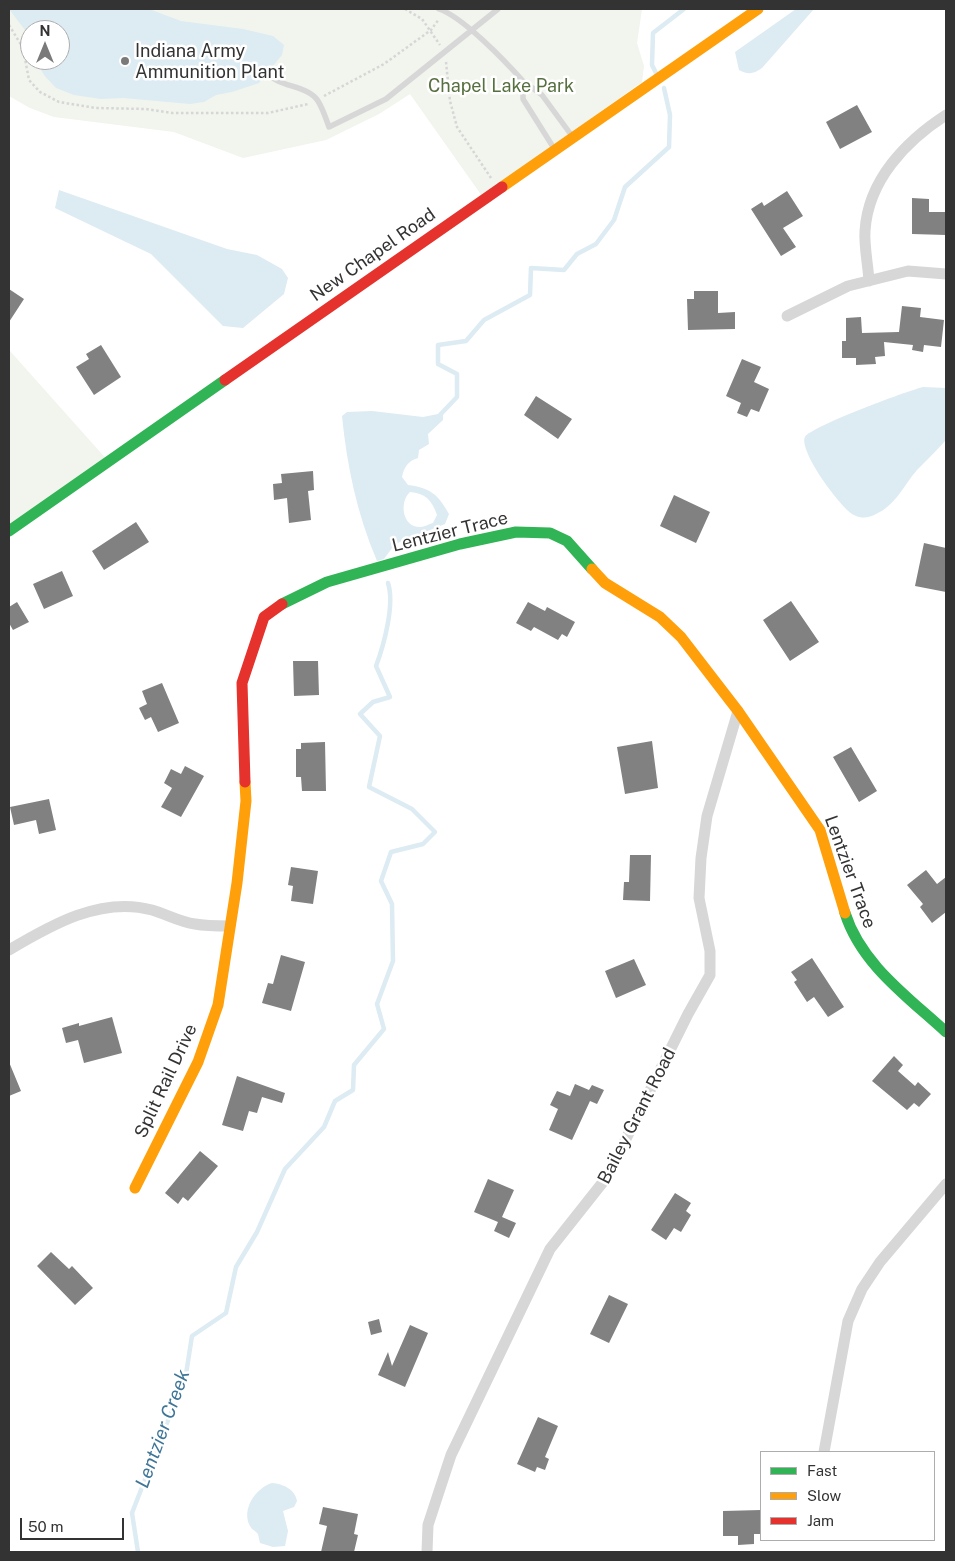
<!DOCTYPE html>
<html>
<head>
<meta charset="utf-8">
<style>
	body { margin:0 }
	#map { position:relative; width:955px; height:1561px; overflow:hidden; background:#fff; font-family:"Public Sans",sans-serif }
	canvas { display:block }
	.frame { position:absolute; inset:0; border:10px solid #333; pointer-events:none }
	.legend { position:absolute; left:760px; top:1451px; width:175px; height:90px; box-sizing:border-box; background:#fff; border:1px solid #adadad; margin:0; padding:6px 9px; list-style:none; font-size:15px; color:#333 }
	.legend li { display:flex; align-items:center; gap:10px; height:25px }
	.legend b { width:25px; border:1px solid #adadad }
	.north { position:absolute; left:20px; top:20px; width:50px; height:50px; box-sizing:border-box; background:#fff; border:1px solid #adadad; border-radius:50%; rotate:0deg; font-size:14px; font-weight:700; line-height:20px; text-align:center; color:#333 }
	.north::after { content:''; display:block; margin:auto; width:18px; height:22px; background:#7a7a7a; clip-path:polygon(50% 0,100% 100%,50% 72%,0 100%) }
	.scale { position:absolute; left:20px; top:1518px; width:104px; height:22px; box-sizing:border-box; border:2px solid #333; border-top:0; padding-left:6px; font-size:15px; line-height:18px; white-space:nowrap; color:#333; -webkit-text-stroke:4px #fff; paint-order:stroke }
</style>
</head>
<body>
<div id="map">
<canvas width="955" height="1561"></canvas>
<div class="frame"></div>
<ul class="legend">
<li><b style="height:6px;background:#30b455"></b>Fast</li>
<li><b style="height:6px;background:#ff9f0a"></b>Slow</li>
<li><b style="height:6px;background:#e5322d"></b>Jam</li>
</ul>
<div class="north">N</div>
<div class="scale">50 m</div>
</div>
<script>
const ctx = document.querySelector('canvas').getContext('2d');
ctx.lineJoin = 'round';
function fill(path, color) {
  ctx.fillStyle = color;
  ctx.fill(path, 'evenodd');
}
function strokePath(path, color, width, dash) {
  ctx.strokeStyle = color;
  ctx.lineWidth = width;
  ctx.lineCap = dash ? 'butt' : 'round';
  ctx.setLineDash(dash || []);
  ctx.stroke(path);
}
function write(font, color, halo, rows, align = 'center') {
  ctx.font = font + ' "Public Sans",sans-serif';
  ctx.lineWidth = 5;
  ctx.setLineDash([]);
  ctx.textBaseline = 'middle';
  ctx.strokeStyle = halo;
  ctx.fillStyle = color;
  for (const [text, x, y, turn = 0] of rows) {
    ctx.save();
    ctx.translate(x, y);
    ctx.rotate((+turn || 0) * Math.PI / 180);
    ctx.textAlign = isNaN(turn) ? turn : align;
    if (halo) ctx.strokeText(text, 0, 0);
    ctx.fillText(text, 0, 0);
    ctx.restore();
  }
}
const green = new Path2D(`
	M 9,9 L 642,9 L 637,43 L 644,66 L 642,82 L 482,196 L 410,94 L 379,114 L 326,140 L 243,158 L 174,132 L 54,117 L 30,108 L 9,96 ZM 30,30 L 60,30 L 60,60 L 30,60 Z
	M 10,351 L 109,462 L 9,532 L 9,352 Z`);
const water = new Path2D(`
	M 9,9 L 149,9 L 181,21 L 243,29 L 273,36 L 284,45 L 282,55 L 259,83 L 232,92 L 216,95 L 204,102 L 190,104 L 123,98 L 101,99 L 74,95 L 56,88 L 44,75 L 35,60 L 60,60 L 60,30 L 30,30 L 30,42 L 28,34 Z
	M 796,9 L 814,9 L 762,68 C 753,74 749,75 739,70 L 735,52 Z
	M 59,190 L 227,249 L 257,255 L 282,269 L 288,278 L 284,294 L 243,328 L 223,326 L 151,254 L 55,208 Z
	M 923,387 L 946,388 L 946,440 C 937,450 927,460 917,470 C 904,485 895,506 876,514 C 869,518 862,519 854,515 C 841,509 798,450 805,437 C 810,427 907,391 923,387 Z
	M 372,411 L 423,417 L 443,413 L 443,420 L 428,434 L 429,444 L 419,450 L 418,458 C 408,461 404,467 402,477 L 408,485 C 430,488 438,494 449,514 L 445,524 L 395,544 L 384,559 L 377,561 C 357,514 347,466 342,416 L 347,412 ZM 410,492 C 425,493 432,500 437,515 L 433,523 C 429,524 424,527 421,527 C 402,528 399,502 410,492 Z
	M 272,1483 C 283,1484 295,1489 297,1501 L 294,1507 L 283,1511 L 288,1531 L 285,1546 L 273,1547 L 260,1543 L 258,1534 C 255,1530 252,1530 250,1526 C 241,1509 256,1488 272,1483 Z`);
const stream = new Path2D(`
	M 656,73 L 652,65 L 653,33 L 684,9
	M 439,416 L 457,397 L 457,374 L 438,364 L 438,345 L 466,341 L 484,320 L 530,295 L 531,268 L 564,270 L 577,254 L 596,244 L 614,220 L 625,187 L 669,147 L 670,115 L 664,88
	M 138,1552 L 132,1513 L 186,1374 L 192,1336 L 226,1313 L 236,1267 L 257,1232 L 285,1169 L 324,1127 L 335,1101 L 353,1090 L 354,1065 L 384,1029 L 377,1004 L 393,961 L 392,904 L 381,881 L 391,852 L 423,844 L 435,832 L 412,809 L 369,787 L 380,736 L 360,714 L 373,702 L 390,697 L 376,666 C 384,645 395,604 388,583`);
const building = new Path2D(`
	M 857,105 L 872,132 L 840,149 L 826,122 Z
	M 787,191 L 803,216 L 783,228 L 796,247 L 781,256 L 751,209 L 762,202 L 764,206 Z
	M 912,198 L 929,199 L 929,212 L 946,212 L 946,235 L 912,234 Z
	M 9,289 L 24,299 L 9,322 Z
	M 694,291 L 718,291 L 718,313 L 735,312 L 735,329 L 688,330 L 687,299 L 694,299 Z
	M 902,306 L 921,308 L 920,317 L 944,320 L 941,347 L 924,345 L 923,352 L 912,350 L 913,345 L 884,342 L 885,356 L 875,357 L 876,364 L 856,365 L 856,358 L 842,358 L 842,341 L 846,341 L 846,318 L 861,317 L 862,333 L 899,332 Z
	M 101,345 L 121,377 L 94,395 L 76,367 L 89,359 L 86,354 Z
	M 742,359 L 761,367 L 754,382 L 769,389 L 759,412 L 751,409 L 747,417 L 737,413 L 741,403 L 726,396 Z
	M 536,396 L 572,419 L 558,439 L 524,415 Z
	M 313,471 L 314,490 L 308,491 L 311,520 L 289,523 L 287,498 L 274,500 L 273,484 L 282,483 L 281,474 Z
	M 674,495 L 710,512 L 696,543 L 660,526 Z
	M 136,522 L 149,542 L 104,570 L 92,551 Z
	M 924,543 L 946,548 L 946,592 L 915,586 Z
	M 62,571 L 73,596 L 44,609 L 33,584 Z
	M 791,601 L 819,642 L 790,661 L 763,620 Z
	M 17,602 L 29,622 L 13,630 L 9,623 L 9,607 Z
	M 528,602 L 545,611 L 547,607 L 575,622 L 567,637 L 562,634 L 558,640 L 534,627 L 531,631 L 516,623 Z
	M 293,661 L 318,661 L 319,695 L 294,696 Z
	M 162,683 L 179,723 L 158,732 L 151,717 L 145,720 L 139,708 L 147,704 L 142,691 Z
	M 652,741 L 658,788 L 625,794 L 617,747 Z
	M 325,742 L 326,791 L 302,791 L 301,777 L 296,777 L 296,749 L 301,749 L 301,743 Z
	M 851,747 L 877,791 L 859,802 L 833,757 Z
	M 185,766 L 204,776 L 181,817 L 161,807 L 172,788 L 164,783 L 171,769 L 181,774 Z
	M 49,799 L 56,830 L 39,834 L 36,820 L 14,825 L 10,807 Z
	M 630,855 L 651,855 L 650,901 L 623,900 L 624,882 L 629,882 Z
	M 291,867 L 318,871 L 313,904 L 291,901 L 293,886 L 288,885 Z
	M 926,870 L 937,884 L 946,877 L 946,912 L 932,923 L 920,907 L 923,904 L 907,885 Z
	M 281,955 L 305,962 L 291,1011 L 262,1003 L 268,983 L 273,984 Z
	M 812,958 L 844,1007 L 828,1017 L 814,997 L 807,1002 L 794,982 L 797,980 L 791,972 Z
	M 634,959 L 646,985 L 616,998 L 605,971 Z
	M 112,1017 L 122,1053 L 84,1063 L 78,1040 L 66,1043 L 62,1028 L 79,1023 L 79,1026 Z
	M 894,1056 L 903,1065 L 898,1071 L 915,1086 L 918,1082 L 931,1094 L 919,1107 L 914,1103 L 907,1110 L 872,1081 Z
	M 9,1062 L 21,1091 L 9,1096 Z
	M 237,1076 L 285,1093 L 282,1103 L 262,1097 L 257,1113 L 249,1111 L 243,1131 L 222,1125 Z
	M 575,1084 L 589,1090 L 592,1085 L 604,1090 L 597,1104 L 590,1101 L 572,1140 L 549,1130 L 558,1109 L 550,1105 L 557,1091 L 570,1096 Z
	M 200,1151 L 218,1166 L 188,1201 L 183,1197 L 178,1204 L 165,1193 Z
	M 488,1179 L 514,1190 L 502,1217 L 516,1223 L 509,1238 L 494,1231 L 498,1222 L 474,1212 Z
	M 675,1193 L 691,1203 L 686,1211 L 691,1215 L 681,1232 L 674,1228 L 666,1240 L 651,1230 Z
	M 51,1252 L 69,1269 L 72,1266 L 93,1288 L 75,1305 L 37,1266 Z
	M 609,1295 L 628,1304 L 609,1343 L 590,1334 Z
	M 379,1319 L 382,1332 L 371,1335 L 368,1322 Z
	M 410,1325 L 428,1333 L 405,1387 L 378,1375 L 388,1352 L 392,1366 Z
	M 538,1417 L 558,1426 L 545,1457 L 549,1459 L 545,1470 L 537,1467 L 535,1472 L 517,1464 Z
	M 323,1507 L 358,1514 L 354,1534 L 358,1535 L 354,1552 L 321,1552 L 327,1526 L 319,1524 Z
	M 761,1510 L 761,1534 L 754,1534 L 754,1544 L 738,1545 L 738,1536 L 723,1536 L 723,1511 Z`);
const path = new Path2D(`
	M 405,9 L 422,19 L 440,45
	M 9,25 L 23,48 L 29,80 L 40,92 L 59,102 L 96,108 L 146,109 L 172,113 L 268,113 L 308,104
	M 446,62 L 450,101 L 457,127 L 491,178
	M 324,96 L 384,64 L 431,30 L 439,19`);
const lane = new Path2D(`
	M 439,9 C 463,17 505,61 523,81
	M 267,73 C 280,88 308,85 318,101 C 323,109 326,119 329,127 L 386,99 L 498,9
	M 555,150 L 523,99 L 523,81 L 542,95 L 572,136`);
const street = new Path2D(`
	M 869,281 C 868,264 864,247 865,231 C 868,180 906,141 946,115
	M 787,316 L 848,286 L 908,271 L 946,274
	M 9,950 C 51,925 101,896 152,910 C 166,914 180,922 195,924 C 206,926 218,926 229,926
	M 824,1452 L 848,1321 L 862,1289 L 880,1262 L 946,1184
	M 427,1552 L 428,1525 L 451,1455 L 550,1249 L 607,1177 L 688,1014 L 710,975 L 710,951 L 699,898 L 701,858 L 707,816 L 738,711`);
const fast = new Path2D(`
	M 9,531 L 225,380
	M 282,604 L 327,582 L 460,544 L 516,532 L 550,533 L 567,541 L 592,569
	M 845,913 C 861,964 908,997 946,1032`);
const slow = new Path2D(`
	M 502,187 L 758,9
	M 592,569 L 605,583 L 660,617 L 681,637 L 738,711 L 820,830 L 845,913
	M 135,1188 L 198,1062 L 218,1005 L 237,883 L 246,801 L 245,782`);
const jam = new Path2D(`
	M 225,380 L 502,187
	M 245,782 L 242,683 L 264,617 L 282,604`);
const markers = [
	[125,61,5,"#7a7a7a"]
];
const poiNames = [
	["Indiana Army",135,51],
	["Ammunition Plant",135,72]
];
const parkNames = [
	["Chapel Lake Park",501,86]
];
const streetNames = [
	["New Chapel Road",373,255,-35],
	["Lentzier Trace",450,532,-14],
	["Lentzier Trace",850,872,70],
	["Split Rail Drive",166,1081,-65],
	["Bailey Grant Road",637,1116,-63]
];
const waterNames = [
	["Lentzier Creek",163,1429,-70]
];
fill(green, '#f1f5ed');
fill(water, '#ddebf3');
strokePath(stream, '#ddebf3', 4.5);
fill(building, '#818181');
strokePath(path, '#d6d6d6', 2.5, [2.5, 2.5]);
strokePath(lane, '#d7d7d7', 5.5);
strokePath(street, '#d7d7d7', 11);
strokePath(fast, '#30b455', 11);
strokePath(slow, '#ff9f0a', 11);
strokePath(jam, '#e5322d', 11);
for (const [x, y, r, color] of markers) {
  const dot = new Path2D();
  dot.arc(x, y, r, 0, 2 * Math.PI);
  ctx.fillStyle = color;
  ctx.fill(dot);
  strokePath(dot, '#fff', 2);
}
write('18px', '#333', '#fff', poiNames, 'left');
write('18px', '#56703f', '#fff', parkNames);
write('18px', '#333', '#fff', streetNames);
write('italic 19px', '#3f7597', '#fff', waterNames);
</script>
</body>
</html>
